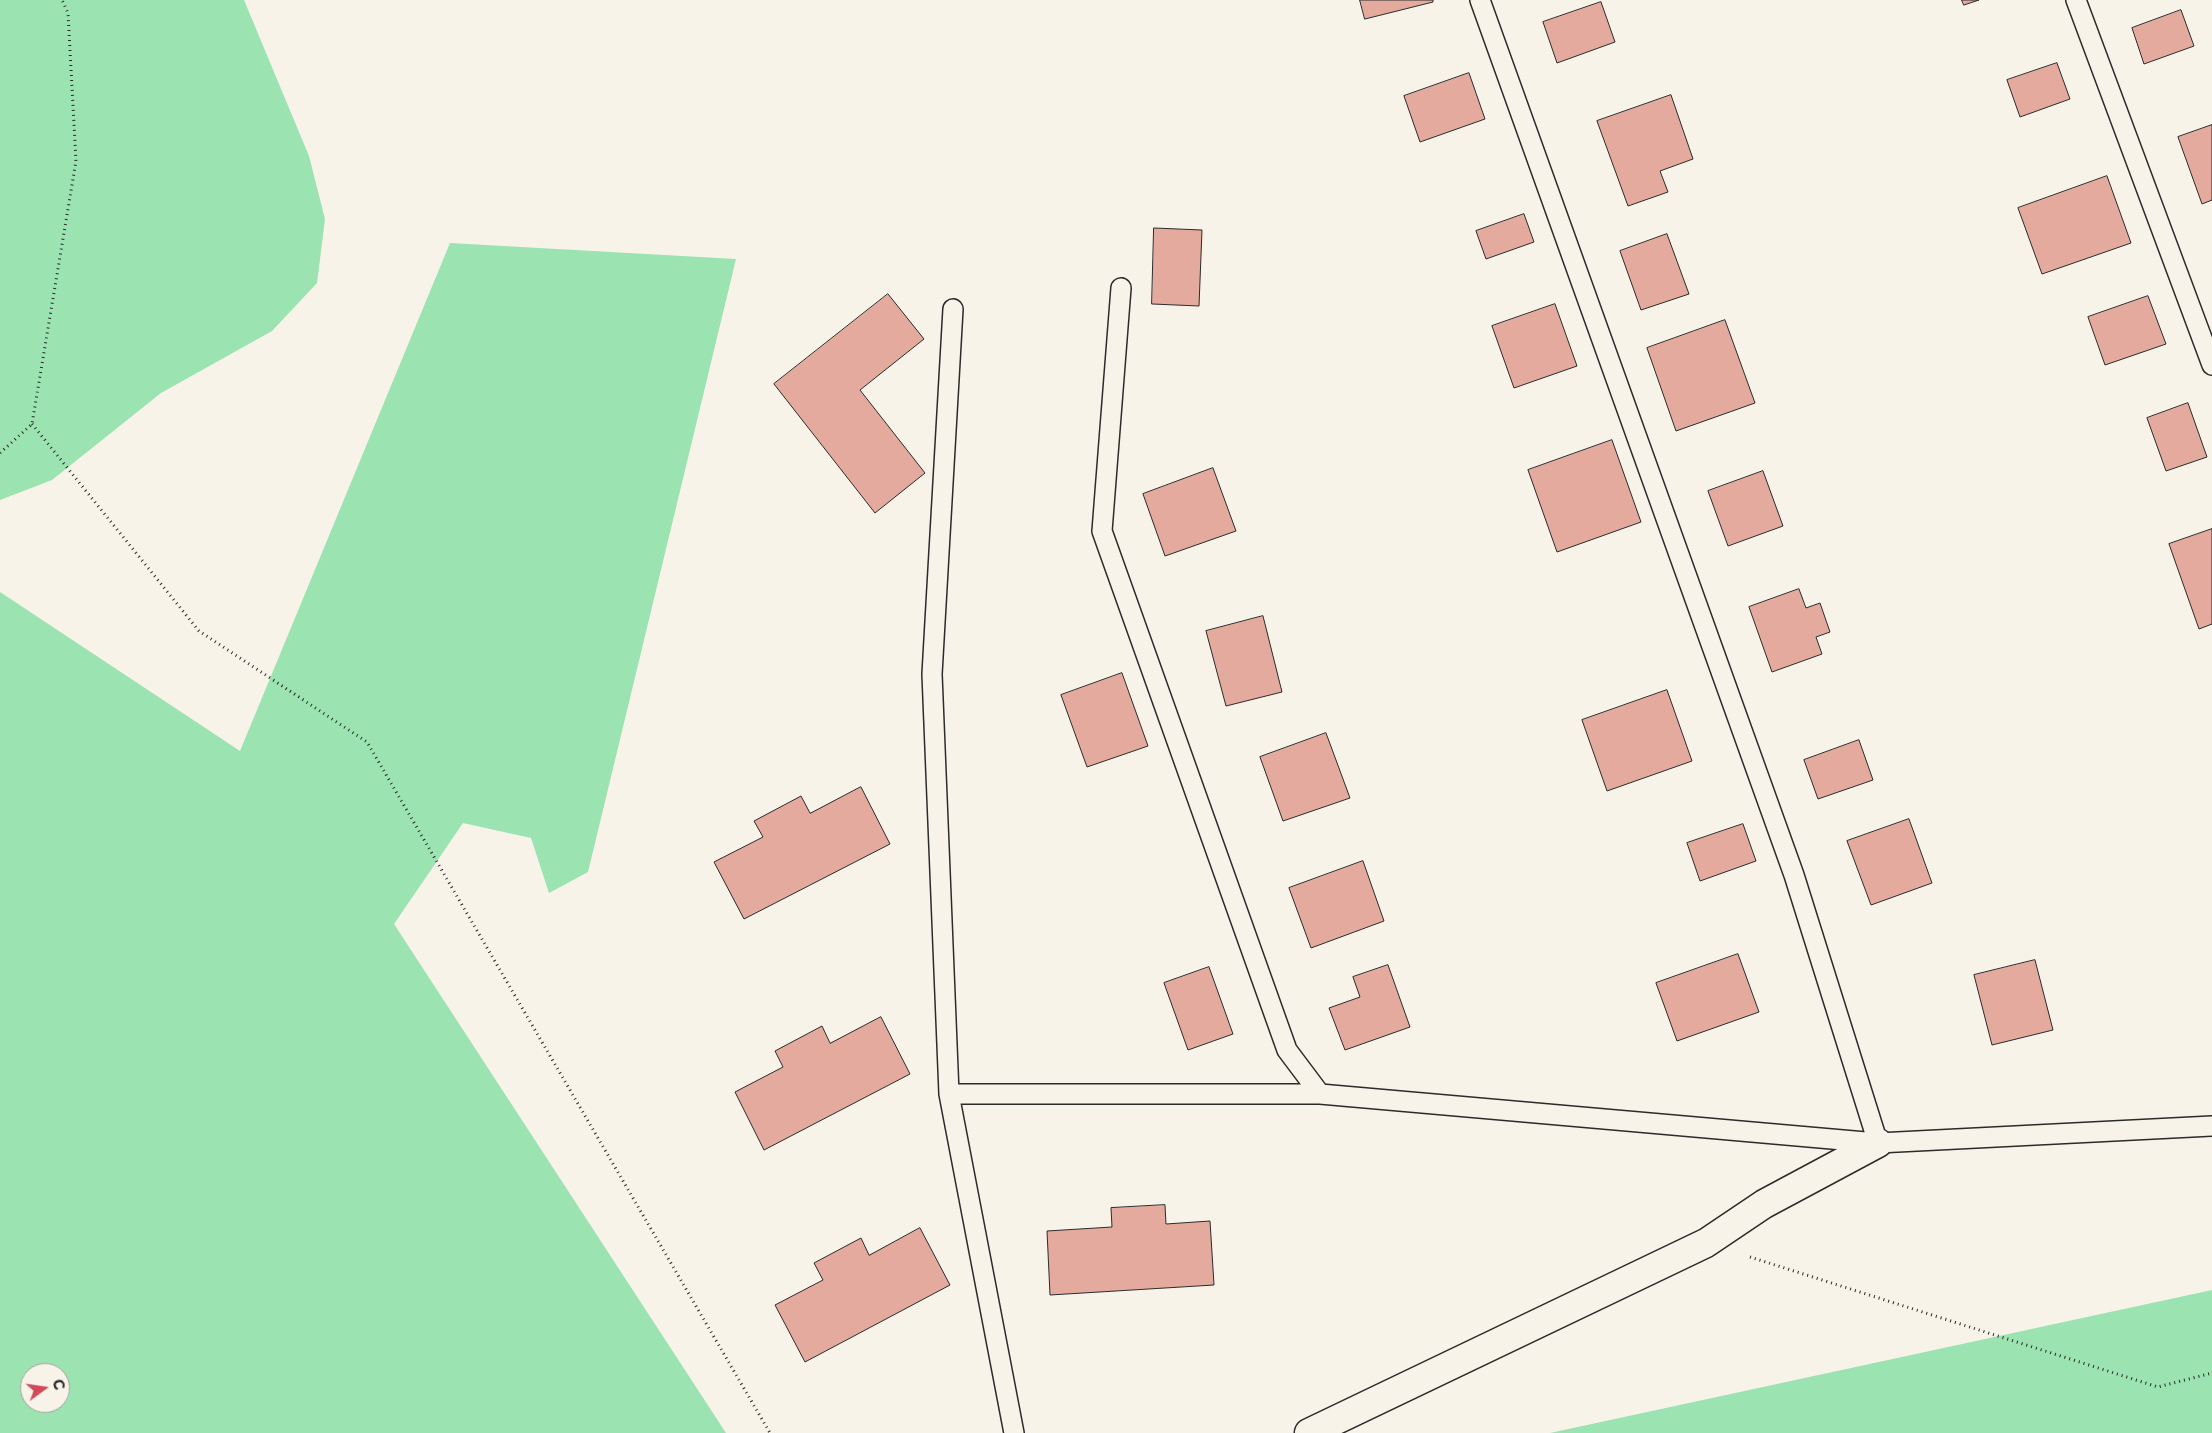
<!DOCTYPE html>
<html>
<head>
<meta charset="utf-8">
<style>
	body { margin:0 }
	#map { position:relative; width:2212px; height:1433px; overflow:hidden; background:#f7f3e8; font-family:"Playpen Sans",sans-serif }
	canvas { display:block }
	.north { position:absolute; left:20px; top:1363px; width:50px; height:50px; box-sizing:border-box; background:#f7f3e8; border:1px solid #a5a39c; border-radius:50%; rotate:76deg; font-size:14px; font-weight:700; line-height:20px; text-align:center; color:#2b2b2b }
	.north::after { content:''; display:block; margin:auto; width:18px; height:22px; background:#d1495b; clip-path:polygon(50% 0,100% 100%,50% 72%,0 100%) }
</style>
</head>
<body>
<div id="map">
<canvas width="2212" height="1433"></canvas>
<div class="north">С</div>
</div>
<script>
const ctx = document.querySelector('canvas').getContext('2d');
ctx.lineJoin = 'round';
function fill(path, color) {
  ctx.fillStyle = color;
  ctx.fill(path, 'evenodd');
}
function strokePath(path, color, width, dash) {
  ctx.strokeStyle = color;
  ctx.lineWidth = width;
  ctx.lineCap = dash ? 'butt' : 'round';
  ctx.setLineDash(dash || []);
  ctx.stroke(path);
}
const green = new Path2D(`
	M 0,0 L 244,0 L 309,156 L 325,219 L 317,283 L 272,331 L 161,393 L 52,480 L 0,500 Z
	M 450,243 L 736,259 L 588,872 L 549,893 L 531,838 L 463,823 L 394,924 L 726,1433 L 0,1433 L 0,592 L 240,751 ZM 30,1373 L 60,1373 L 60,1403 L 30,1403 Z
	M 2212,1290 L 2212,1433 L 1550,1433 Z`);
const building = new Path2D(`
	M 1360,0 L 1433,0 L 1433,2 L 1365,19 Z
	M 1962,0 L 1979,0 L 1964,5 Z
	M 1601,2 L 1615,42 L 1557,63 L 1543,22 Z
	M 2181,10 L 2194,46 L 2144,64 L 2132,28 Z
	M 2057,63 L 2070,99 L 2020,117 L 2007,80 Z
	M 1469,73 L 1485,119 L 1420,142 L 1404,96 Z
	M 1671,95 L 1693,159 L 1660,171 L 1668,192 L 1628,206 L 1597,121 Z
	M 2212,125 L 2212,200 L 2202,204 L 2178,137 Z
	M 2107,176 L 2131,243 L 2042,274 L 2018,208 Z
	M 1524,214 L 1534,242 L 1486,259 L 1476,231 Z
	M 1154,228 L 1202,230 L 1199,306 L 1152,304 Z
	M 1667,234 L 1689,294 L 1641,310 L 1620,251 Z
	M 888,294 L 924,339 L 860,390 L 925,473 L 875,513 L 774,384 Z
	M 2148,296 L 2166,344 L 2105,365 L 2088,317 Z
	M 1555,304 L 1577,366 L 1514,388 L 1492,326 Z
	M 1725,320 L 1755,403 L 1676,431 L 1647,348 Z
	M 2188,403 L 2207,457 L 2166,471 L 2147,418 Z
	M 1612,440 L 1641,522 L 1557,552 L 1528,470 Z
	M 1213,468 L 1236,531 L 1165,556 L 1143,494 Z
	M 1763,471 L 1783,526 L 1728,546 L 1708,491 Z
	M 2212,529 L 2212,624 L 2199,629 L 2169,544 Z
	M 1799,589 L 1806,608 L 1820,603 L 1830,632 L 1816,637 L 1822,654 L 1772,672 L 1749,607 Z
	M 1263,616 L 1282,692 L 1226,706 L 1206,631 Z
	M 1122,673 L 1148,746 L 1087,767 L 1061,695 Z
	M 1667,690 L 1692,761 L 1607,791 L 1582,720 Z
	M 1326,733 L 1350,798 L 1283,821 L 1260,757 Z
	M 1859,740 L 1873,780 L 1818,799 L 1804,760 Z
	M 861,787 L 890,844 L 744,919 L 714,862 L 763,837 L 754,821 L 801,796 L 810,813 Z
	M 1909,819 L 1932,883 L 1871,905 L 1847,841 Z
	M 1743,824 L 1756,861 L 1700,881 L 1687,843 Z
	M 1363,861 L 1384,921 L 1311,948 L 1289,888 Z
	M 1738,954 L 1759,1012 L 1677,1041 L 1656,983 Z
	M 2035,960 L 2053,1030 L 1992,1045 L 1974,975 Z
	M 1388,965 L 1410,1027 L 1345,1050 L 1329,1008 L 1360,997 L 1353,977 Z
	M 1209,967 L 1233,1034 L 1188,1050 L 1164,983 Z
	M 881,1017 L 910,1074 L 764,1150 L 735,1092 L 783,1067 L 775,1051 L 822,1026 L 830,1043 Z
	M 1165,1205 L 1166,1224 L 1210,1221 L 1214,1285 L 1050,1295 L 1047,1231 L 1112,1227 L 1111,1208 Z
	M 920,1228 L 950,1285 L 805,1362 L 775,1305 L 823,1280 L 814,1263 L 861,1238 L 869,1255 Z`);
const path = new Path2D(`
	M 32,424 L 199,631 L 367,742 L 770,1433
	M 0,453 L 32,424 L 76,161 L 68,13 L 62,0
	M 1750,1257 L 2158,1387 L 2212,1373`);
const lane = new Path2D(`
	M 1480,0 L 1794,875 L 1878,1143 L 2212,1126
	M 2076,0 L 2212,365
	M 1121,288 L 1102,531 L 1287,1050 L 1320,1094
	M 953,309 L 932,674 L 949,1094 L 1014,1433
	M 949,1094 L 1320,1094 L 1877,1143`);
const street = new Path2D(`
	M 1309,1433 L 1706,1243 L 1764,1204 L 1878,1143`);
fill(green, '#9be3b1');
fill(building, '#e3aa9d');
strokePath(building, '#2b2b2b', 1);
strokePath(lane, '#2b2b2b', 22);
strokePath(street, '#2b2b2b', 31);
strokePath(path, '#2b2b2b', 3, [1, 4]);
strokePath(lane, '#f7f3e8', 19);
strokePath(street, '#f7f3e8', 28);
</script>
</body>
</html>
